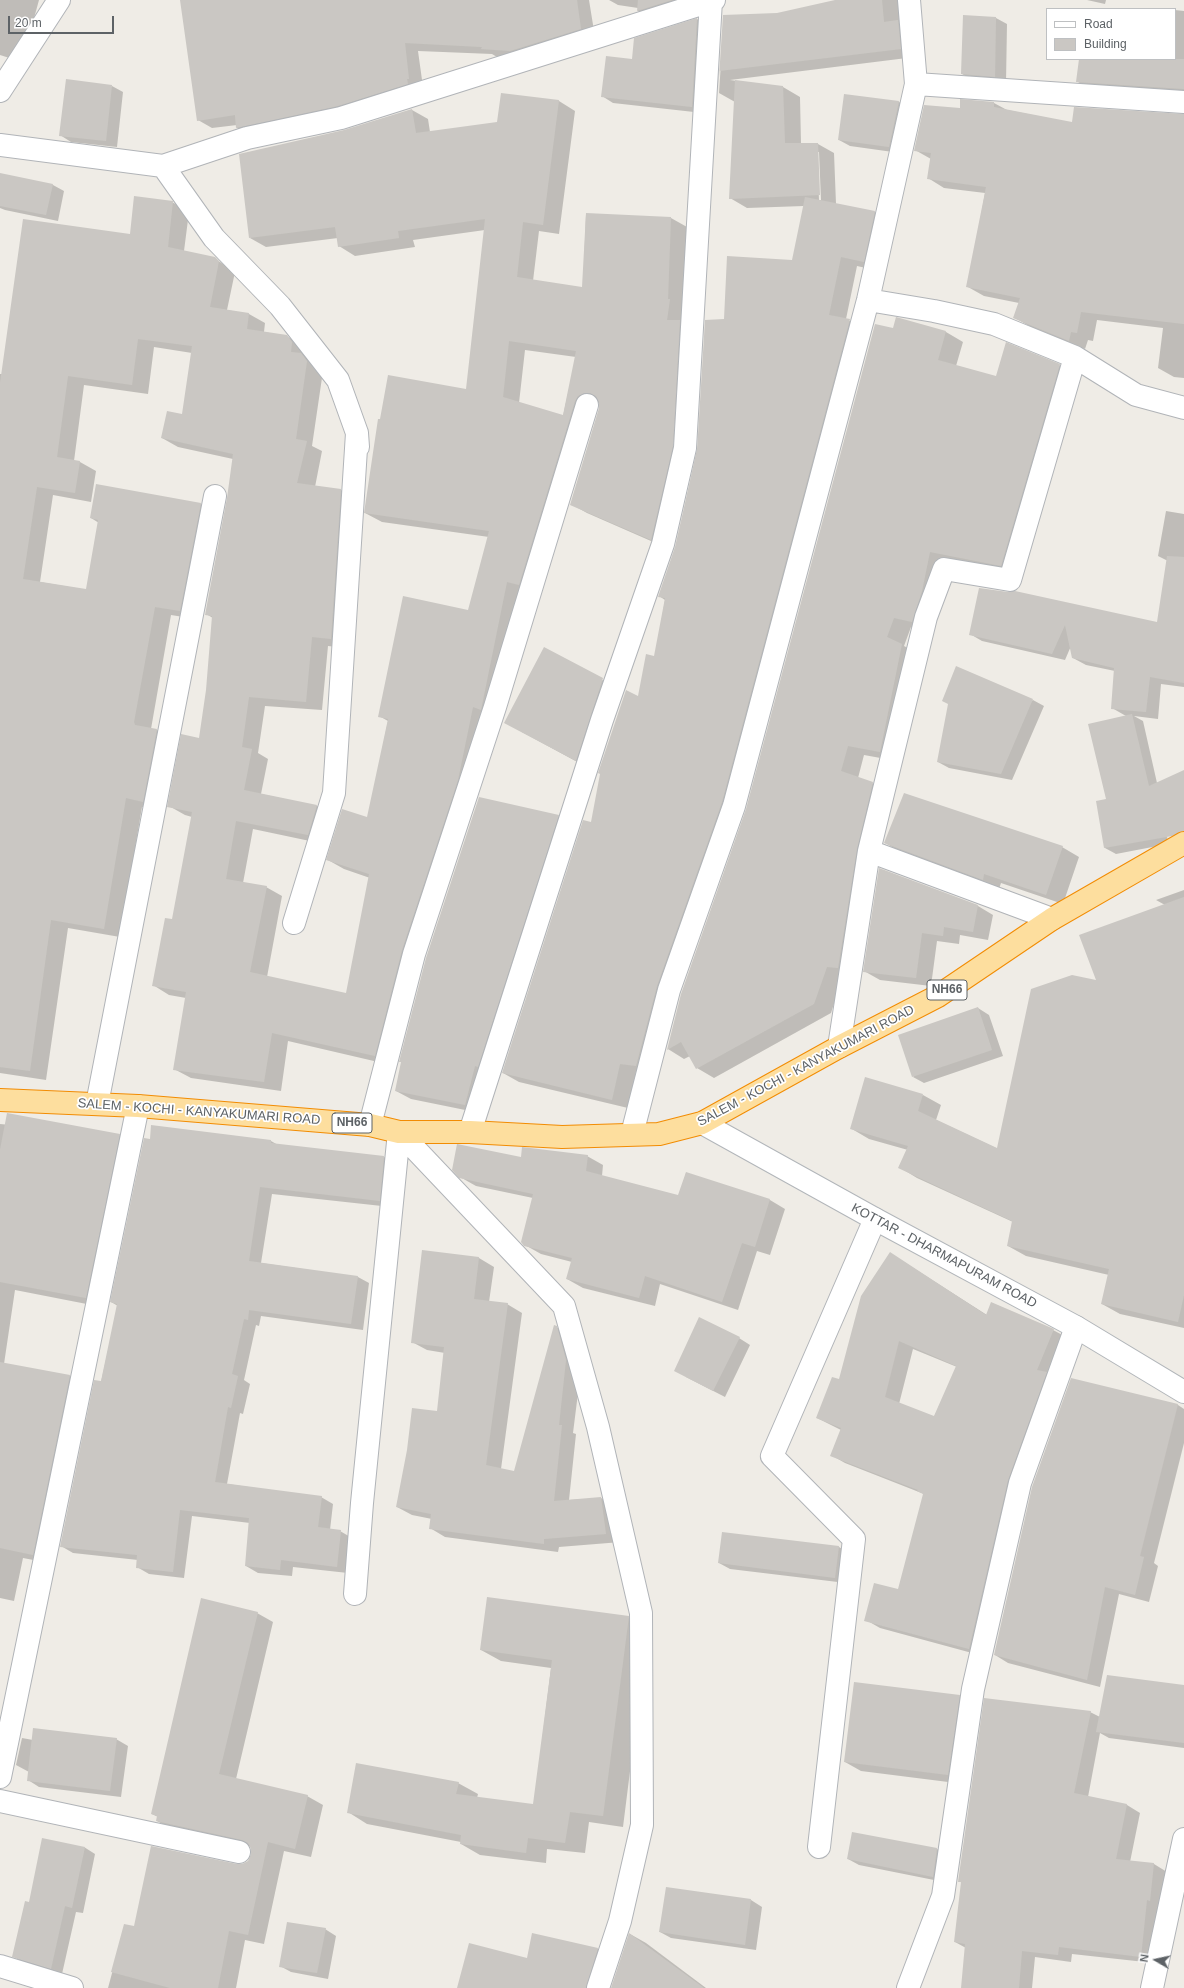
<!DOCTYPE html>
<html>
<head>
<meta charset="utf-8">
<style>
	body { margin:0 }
	#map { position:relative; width:1184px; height:1988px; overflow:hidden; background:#efece6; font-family:Arial,sans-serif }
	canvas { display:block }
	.legend { position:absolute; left:1046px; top:8px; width:130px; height:52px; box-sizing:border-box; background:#fff; border:1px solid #bec0c2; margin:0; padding:5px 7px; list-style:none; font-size:12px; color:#5d6266 }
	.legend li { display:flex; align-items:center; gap:8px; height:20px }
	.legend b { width:20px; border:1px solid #bec0c2 }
	.north { position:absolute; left:1136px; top:1940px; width:40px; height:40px; -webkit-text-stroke:3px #fff; paint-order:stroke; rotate:279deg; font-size:11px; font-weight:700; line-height:16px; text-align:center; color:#5d6266 }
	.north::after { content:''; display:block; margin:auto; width:14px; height:18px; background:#5d6266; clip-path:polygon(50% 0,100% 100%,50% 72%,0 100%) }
	.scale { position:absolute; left:8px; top:16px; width:106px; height:18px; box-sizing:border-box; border:2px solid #5d6266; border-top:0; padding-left:5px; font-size:12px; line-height:14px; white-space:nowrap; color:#5d6266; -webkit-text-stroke:3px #fff; paint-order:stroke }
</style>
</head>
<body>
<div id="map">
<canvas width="1184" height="1988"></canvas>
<ul class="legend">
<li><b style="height:5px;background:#fff"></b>Road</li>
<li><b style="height:11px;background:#cac7c3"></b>Building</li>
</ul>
<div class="north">N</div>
<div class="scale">20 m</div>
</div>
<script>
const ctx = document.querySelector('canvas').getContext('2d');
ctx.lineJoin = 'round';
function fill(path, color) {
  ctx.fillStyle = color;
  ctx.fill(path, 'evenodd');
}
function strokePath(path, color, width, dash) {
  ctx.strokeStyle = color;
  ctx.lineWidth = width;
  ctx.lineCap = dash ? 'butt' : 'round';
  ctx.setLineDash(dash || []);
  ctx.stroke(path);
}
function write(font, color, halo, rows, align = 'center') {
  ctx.font = font + ' Arial,sans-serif';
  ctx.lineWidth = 3.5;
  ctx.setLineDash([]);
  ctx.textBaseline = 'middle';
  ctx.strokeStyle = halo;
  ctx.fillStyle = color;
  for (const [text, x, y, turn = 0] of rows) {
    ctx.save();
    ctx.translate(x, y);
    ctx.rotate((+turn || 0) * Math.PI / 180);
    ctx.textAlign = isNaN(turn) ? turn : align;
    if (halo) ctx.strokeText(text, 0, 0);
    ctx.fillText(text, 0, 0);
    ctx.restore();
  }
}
const shadow = new Path2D(`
	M 0,0 L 39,0 L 22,62 L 0,55 Z
	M 181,0 L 589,0 L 595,37 L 525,59 L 497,57 L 492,54 L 418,51 L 423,87 L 251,136 L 237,128 L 237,125 L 212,128 L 198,120 Z
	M 609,0 L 687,0 L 651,19 L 638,11 L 638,8 L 618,5 Z
	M 840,0 L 898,0 L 901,23 L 915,57 L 730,80 L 783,87 L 800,97 L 801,144 L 818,144 L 834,153 L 836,204 L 875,212 L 890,221 L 879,271 L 857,266 L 846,319 L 865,329 L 652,1075 L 636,1072 L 628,1108 L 519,1082 L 503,1073 L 591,823 L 655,657 L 665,600 L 659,596 L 676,547 L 725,320 L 793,261 L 804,206 L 747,208 L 730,198 L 735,102 L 719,93 L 724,16 L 777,14 ZM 817,152 L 819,152 L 821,200 L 819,200 Z
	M 1087,0 L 1106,0 L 1105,4 Z
	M 1175,10 L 1184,11 L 1184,97 L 1094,91 L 1078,82 L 1080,59 L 1175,59 Z
	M 996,18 L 1007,24 L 1006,83 L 973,80 L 962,74 Z
	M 697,19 L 708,26 L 703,113 L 613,103 L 602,96 L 633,60 L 635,39 Z
	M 112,86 L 123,92 L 117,147 L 71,142 L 60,135 Z
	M 502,94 L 559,101 L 575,111 L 559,234 L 539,231 L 533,281 L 583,288 L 586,214 L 671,218 L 687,227 L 667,548 L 587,513 L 571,504 L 600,408 L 600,402 L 595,405 L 391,1065 L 288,1041 L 281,1091 L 191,1078 L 174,1069 L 186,998 L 169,995 L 153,985 L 173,920 L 192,817 L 185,815 L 169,806 L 200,739 L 207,690 L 213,618 L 206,614 L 228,499 L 233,459 L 178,447 L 162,438 L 183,415 L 192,353 L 154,347 L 148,394 L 84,385 L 74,461 L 80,462 L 96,471 L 91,502 L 53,495 L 40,582 L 87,590 L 99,523 L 91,518 L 201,504 L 217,513 L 196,619 L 171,615 L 151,729 L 157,730 L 173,740 L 159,810 L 142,807 L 120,937 L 68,928 L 46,1080 L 0,1073 L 0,374 L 2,374 L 131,235 L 172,202 L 189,212 L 184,251 L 214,258 L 235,272 L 227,310 L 249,314 L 265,323 L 264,332 L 286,336 L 303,345 L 323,371 L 312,446 L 322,451 L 315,487 L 341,490 L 357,500 L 347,648 L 328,646 L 322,710 L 265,706 L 258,753 L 268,759 L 261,794 L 317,806 L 333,815 L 324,844 L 253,829 L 243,883 L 266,887 L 282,896 L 267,977 L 347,994 L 370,878 L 344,869 L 328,860 L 368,818 L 388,721 L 379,716 L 469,611 L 489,537 L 382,522 L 365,513 L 467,390 L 485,230 L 413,240 L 415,247 L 355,256 L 339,246 L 338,238 L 266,247 L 250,238 L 344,131 L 412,110 L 428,119 L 430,132 L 498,123 ZM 525,350 L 576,357 L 563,416 L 519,403 Z
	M 845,95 L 899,102 L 910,109 L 900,153 L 850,146 L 839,140 Z
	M 994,103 L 1007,110 L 1073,123 L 1184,115 L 1184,378 L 1174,377 L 1158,368 L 1163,328 L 1097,320 L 1093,341 L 1088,340 L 1085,349 L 1031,327 L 1015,318 L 1019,303 L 984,296 L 968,287 L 985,193 L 944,188 L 928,178 L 931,159 L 915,150 L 961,109 Z
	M 0,174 L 53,185 L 64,191 L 58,221 L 5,210 L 0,208 Z
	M 897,319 L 946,332 L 963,342 L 956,366 L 997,377 L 1059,365 L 1076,375 L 1018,575 L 946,561 L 929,631 L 911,627 L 904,646 L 919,654 L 897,761 L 864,755 L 858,778 L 872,783 L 889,793 L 843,976 L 831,1013 L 714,1078 L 697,1068 L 690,1056 L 684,1059 L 668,1049 L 747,810 Z
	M 1166,511 L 1184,514 L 1184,687 L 1161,684 L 1158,719 L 1134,716 L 1143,721 L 1157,783 L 1184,771 L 1184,828 L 1167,836 L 1168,844 L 1116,854 L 1105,848 L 1108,800 L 1126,716 L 1112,708 L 1115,671 L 1086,665 L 1073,658 L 1071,646 L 1065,660 L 982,641 L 970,634 L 980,589 L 1158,623 L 1168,561 L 1158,556 Z
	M 544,649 L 619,689 L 592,770 L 522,732 Z
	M 1033,700 L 1044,706 L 1012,780 L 949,768 L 938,762 Z
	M 558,816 L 572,824 L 480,1113 L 411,1099 L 396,1091 Z
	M 885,843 L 1062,847 L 1079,857 L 1063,904 L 1001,883 L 999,889 L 901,852 Z
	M 880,869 L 978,906 L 993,915 L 988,940 L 960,935 L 959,944 L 937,941 L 931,986 L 880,980 L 864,971 Z
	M 1184,890 L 1184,1328 L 1120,1314 L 1102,1304 L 1109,1275 L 1026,1256 L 1008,1246 L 1013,1222 L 917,1178 L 899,1167 L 908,1150 L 869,1139 L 852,1129 L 923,1095 L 941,1105 L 936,1120 L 998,1149 L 1097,982 L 1165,905 L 1156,900 Z
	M 978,1008 L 989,1015 L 1003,1056 L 924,1083 L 913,1077 Z
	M 0,1124 L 119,1135 L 135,1144 L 102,1307 L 15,1290 L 4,1364 L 70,1376 L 86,1386 L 49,1563 L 23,1558 L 14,1601 L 0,1598 Z
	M 152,1126 L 271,1141 L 278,1145 L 384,1157 L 396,1164 L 391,1207 L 272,1194 L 261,1263 L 358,1277 L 369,1283 L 363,1330 L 261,1316 L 259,1326 L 256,1325 L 244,1380 L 250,1384 L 243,1414 L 240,1413 L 227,1484 L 321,1497 L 333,1504 L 330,1530 L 340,1531 L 352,1538 L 348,1573 L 293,1567 L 292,1576 L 258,1573 L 246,1566 L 250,1523 L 192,1516 L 184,1578 L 149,1574 L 137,1567 L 138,1560 L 73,1553 L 61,1546 L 101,1382 L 118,1306 L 111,1302 L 151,1140 Z
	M 587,1156 L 603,1165 L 602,1176 L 679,1196 L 686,1173 L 770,1200 L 785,1209 L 770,1255 L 757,1251 L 738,1310 L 660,1284 L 655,1306 L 583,1288 L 567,1279 L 572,1262 L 541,1254 L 525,1245 L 533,1198 L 476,1186 L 460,1177 L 521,1159 Z
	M 423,1251 L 479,1258 L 494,1267 L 489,1302 L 507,1304 L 522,1313 L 501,1469 L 515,1472 L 556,1327 L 571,1335 L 581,1369 L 573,1433 L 576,1434 L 569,1500 L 601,1498 L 616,1506 L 621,1542 L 559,1547 L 558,1552 L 445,1537 L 430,1528 L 432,1519 L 412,1515 L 397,1507 L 438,1412 L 445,1353 L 427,1350 L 412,1342 Z
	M 890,1253 L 987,1315 L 992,1303 L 1053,1330 L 1068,1338 L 1022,1488 L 983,1656 L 880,1628 L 866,1620 L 899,1591 L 924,1494 L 845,1463 L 831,1455 L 841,1430 L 817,1418 L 839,1381 ZM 913,1349 L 957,1367 L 934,1417 L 899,1404 Z
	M 739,1338 L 750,1345 L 725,1397 L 686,1377 Z
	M 1072,1379 L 1178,1405 L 1184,1409 L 1184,1443 L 1154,1563 L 1158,1566 L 1149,1602 L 1119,1594 L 1100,1687 L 1008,1663 L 995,1655 Z
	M 839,1547 L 850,1554 L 846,1583 L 730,1569 L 719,1563 Z
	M 257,1613 L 273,1622 L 236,1779 L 307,1796 L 323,1805 L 311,1857 L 284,1851 L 264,1944 L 245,1940 L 236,1988 L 108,1988 L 125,1925 L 135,1928 L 237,1865 L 243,1865 L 249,1861 L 252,1855 L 252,1847 L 173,1830 L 157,1821 L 158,1817 L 152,1814 Z
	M 628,1617 L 648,1628 L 623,1827 L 589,1822 L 585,1853 L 547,1849 L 546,1863 L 480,1855 L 461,1844 L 461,1842 L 367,1824 L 348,1812 L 458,1783 L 478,1794 L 477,1798 L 534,1805 L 551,1668 L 501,1661 L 481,1650 Z
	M 1184,1686 L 1184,1748 L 1109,1738 L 1100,1733 L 1088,1797 L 1127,1805 L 1140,1813 L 1130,1862 L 1154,1864 L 1167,1872 L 1154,1963 L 1072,1954 L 1071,1962 L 1035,1957 L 1032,1988 L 962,1988 L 966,1948 L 955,1942 L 962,1883 L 959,1881 L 1090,1712 L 1100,1717 Z
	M 959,1696 L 976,1705 L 964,1784 L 861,1771 L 845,1762 Z
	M 22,1738 L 33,1740 L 116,1739 L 128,1746 L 121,1797 L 39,1787 L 28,1780 L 29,1772 L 16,1765 Z
	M 853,1833 L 937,1849 L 948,1856 L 944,1882 L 859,1865 L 848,1859 Z
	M 84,1847 L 95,1854 L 83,1913 L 76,1912 L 62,1974 L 24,1963 L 13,1956 L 30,1903 Z
	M 751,1900 L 762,1907 L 756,1950 L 671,1938 L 660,1932 Z
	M 325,1929 L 336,1936 L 328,1979 L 291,1972 L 280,1966 Z
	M 630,1934 L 646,1943 L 706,1988 L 612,1988 Z
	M 598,1949 L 614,1958 L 605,1988 L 458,1988 L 528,1959 Z`);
const building = new Path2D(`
	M 180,0 L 577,0 L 581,29 L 510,51 L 481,49 L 482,47 L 405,43 L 409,79 L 407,79 L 408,84 L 338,106 L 236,128 L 235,115 L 197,121 Z
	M 638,0 L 672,0 L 637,11 Z
	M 835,0 L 882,0 L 884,22 L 898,20 L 901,49 L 719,71 L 718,93 L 723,15 L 777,13 Z
	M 963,15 L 996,17 L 995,77 L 961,74 Z
	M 697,18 L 692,107 L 601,97 L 606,56 L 632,59 L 634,38 Z
	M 1079,59 L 1184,59 L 1184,89 L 1076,82 Z
	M 66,79 L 112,85 L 106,141 L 59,136 Z
	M 735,80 L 783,86 L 785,143 L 818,143 L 820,195 L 729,199 Z
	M 501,93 L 559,100 L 543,225 L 523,222 L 517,277 L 582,287 L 586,213 L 671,217 L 668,299 L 670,299 L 667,320 L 680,320 L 673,446 L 651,540 L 570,505 L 599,408 L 599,402 L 596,396 L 590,393 L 584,393 L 578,396 L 575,401 L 519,585 L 507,582 L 481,710 L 473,707 L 458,780 L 402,950 L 375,1056 L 272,1033 L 264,1082 L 173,1070 L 186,992 L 152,986 L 165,918 L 172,919 L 192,812 L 167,807 L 181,734 L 199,738 L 206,690 L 212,616 L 205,615 L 227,498 L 233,454 L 161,438 L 167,411 L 182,414 L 192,346 L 138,339 L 132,385 L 68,376 L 57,457 L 80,461 L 75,493 L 37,487 L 23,579 L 86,589 L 98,520 L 90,518 L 96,484 L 201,503 L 180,611 L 155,607 L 134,722 L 135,725 L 157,729 L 143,802 L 126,798 L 104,929 L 51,920 L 30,1071 L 0,1067 L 0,383 L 23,219 L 130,234 L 134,196 L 173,201 L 168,247 L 215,257 L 219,261 L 210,307 L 249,313 L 247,329 L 287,335 L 292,342 L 291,352 L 301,353 L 307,361 L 296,439 L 307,441 L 297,483 L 341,489 L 331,639 L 312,637 L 306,702 L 249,697 L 242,747 L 252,749 L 244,790 L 317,805 L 308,835 L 236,821 L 226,879 L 267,886 L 250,972 L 346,993 L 369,874 L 326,860 L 342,809 L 367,817 L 388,719 L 378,717 L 403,596 L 468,610 L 489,531 L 364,513 L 378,419 L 380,419 L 388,375 L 466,389 L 485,219 L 398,231 L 399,238 L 338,247 L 335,227 L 249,238 L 239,154 L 344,130 L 412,109 L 416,133 L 497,122 ZM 509,341 L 576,351 L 563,415 L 503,397 Z
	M 844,94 L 899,101 L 889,147 L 838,140 Z
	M 960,99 L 994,102 L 994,107 L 1072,122 L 1074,107 L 1184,114 L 1184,324 L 1081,312 L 1077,333 L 1071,332 L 1069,341 L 1013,318 L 1020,298 L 966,287 L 986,187 L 927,179 L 931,153 L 914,151 L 924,105 L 960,108 Z
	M 0,173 L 53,184 L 46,215 L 0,206 Z
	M 805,197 L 875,211 L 864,262 L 841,257 L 829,315 L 850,319 L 722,802 L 657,986 L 636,1066 L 620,1064 L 612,1100 L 502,1073 L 583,820 L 591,822 L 600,774 L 598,773 L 626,690 L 638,696 L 646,654 L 654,656 L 665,598 L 658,597 L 675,547 L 697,451 L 705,320 L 724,319 L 727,256 L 792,260 Z
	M 896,317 L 946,331 L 938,360 L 996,376 L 1006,342 L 1060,364 L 1001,566 L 930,552 L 922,591 L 912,622 L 894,618 L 887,637 L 902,644 L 880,752 L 848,746 L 841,771 L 873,782 L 857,849 L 838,968 L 827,967 L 814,1004 L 696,1069 L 681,1042 L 667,1050 L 681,994 L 746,809 L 875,324 L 893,328 Z
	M 1167,556 L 1184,557 L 1184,683 L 1150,677 L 1146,712 L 1111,709 L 1114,668 L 1072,658 L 1065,625 L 1052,654 L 969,635 L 979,588 L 1008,592 L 1015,591 L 1157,622 Z
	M 544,647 L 603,678 L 576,761 L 504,723 Z
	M 956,666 L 1033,699 L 1001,774 L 937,762 L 948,704 L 942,701 Z
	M 1132,714 L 1149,786 L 1184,770 L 1184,831 L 1172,836 L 1104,848 L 1096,801 L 1106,799 L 1088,724 Z
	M 904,793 L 1063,846 L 1046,895 L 984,874 L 983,880 L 884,843 Z
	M 479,797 L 559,815 L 478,1067 L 475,1066 L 465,1105 L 395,1091 L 401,1062 L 399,1062 L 426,958 Z
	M 879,868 L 978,905 L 973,932 L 944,927 L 943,936 L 922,933 L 916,978 L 863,972 Z
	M 1184,897 L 1184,1295 L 1178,1322 L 1101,1304 L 1109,1269 L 1007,1246 L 1012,1221 L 898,1168 L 908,1146 L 850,1129 L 865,1077 L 923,1094 L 918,1111 L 997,1148 L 1031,989 L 1072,975 L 1096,980 L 1079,935 Z
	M 978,1007 L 992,1050 L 912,1077 L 898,1035 Z
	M 7,1113 L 120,1134 L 86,1298 L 0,1282 L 0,1150 Z
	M 151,1125 L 271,1140 L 271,1143 L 384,1156 L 380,1201 L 260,1187 L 249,1261 L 358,1276 L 351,1324 L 249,1310 L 248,1320 L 244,1319 L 232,1374 L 238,1376 L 231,1408 L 228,1407 L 215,1482 L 322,1496 L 318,1527 L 341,1530 L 337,1567 L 281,1560 L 280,1570 L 245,1566 L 249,1518 L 180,1510 L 173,1572 L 136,1568 L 137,1555 L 60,1547 L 94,1380 L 101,1381 L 117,1304 L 110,1302 L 144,1138 L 150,1139 Z
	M 457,1144 L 521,1157 L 522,1147 L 588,1155 L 586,1171 L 678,1195 L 686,1172 L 770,1199 L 755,1247 L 742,1243 L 722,1302 L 645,1276 L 639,1298 L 566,1279 L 572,1258 L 524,1246 L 521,1242 L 533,1194 L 459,1178 L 452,1170 Z
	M 422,1250 L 479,1257 L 474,1299 L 508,1303 L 486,1465 L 514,1471 L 554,1325 L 557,1326 L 566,1360 L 559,1425 L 562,1425 L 554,1501 L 601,1497 L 606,1534 L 544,1539 L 544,1544 L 429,1529 L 431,1514 L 396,1507 L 407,1450 L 412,1408 L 437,1411 L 444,1347 L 411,1343 Z
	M 890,1252 L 986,1315 L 991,1302 L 1054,1329 L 1037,1370 L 1047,1372 L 1008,1480 L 969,1649 L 864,1621 L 874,1583 L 898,1589 L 923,1494 L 917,1491 L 918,1490 L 830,1456 L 841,1428 L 816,1418 L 832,1377 L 839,1379 L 861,1296 ZM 899,1341 L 956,1366 L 934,1416 L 885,1397 Z
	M 699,1317 L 740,1337 L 713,1391 L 674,1371 Z
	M 0,1362 L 70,1375 L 33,1555 L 0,1548 Z
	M 1071,1378 L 1178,1404 L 1140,1556 L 1144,1557 L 1135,1595 L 1105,1587 L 1087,1680 L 994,1655 L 1032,1487 Z
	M 722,1532 L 839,1546 L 835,1578 L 718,1563 Z
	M 487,1597 L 629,1616 L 603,1816 L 570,1812 L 565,1843 L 528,1838 L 526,1853 L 460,1844 L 461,1835 L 347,1813 L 356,1763 L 459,1782 L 456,1794 L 533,1804 L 552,1660 L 480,1650 Z
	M 201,1598 L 258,1612 L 219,1774 L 308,1795 L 295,1849 L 268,1842 L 248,1935 L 229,1931 L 218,1988 L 170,1988 L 111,1972 L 124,1924 L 134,1926 L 151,1846 L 237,1864 L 242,1864 L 248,1861 L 251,1854 L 251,1849 L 248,1843 L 242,1840 L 156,1821 L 157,1816 L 151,1814 Z
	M 1107,1675 L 1184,1685 L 1184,1743 L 1096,1732 Z
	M 854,1682 L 960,1695 L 948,1775 L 844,1762 Z
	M 984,1698 L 1091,1711 L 1074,1793 L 1127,1804 L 1116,1859 L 1154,1863 L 1150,1901 L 1147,1900 L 1141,1957 L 1059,1947 L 1058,1955 L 1022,1951 L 1019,1988 L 961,1988 L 965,1944 L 954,1942 L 961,1882 L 958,1882 Z
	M 33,1728 L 117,1738 L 110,1791 L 27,1781 Z
	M 852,1832 L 937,1848 L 933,1877 L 847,1859 Z
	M 42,1838 L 85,1847 L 72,1908 L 65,1906 L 51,1969 L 12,1957 L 25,1901 L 29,1902 Z
	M 666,1887 L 751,1899 L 745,1945 L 659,1932 Z
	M 287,1922 L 326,1928 L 317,1973 L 279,1967 Z
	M 532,1933 L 598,1948 L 586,1988 L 457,1988 L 469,1943 L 527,1958 Z
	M 629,1933 L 704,1988 L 611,1988 Z`);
const minor = new Path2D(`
	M 909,0 L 916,84 L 1184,102
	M 0,145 L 163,166 L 247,138 L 341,118 L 714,0
	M 163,166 L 214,238 L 280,306 L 338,380 L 357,433 L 358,447
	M 868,300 L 934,311 L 994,324 L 1075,357 L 1136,395 L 1184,408
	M 1052,919 L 869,851 L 926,617 L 944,569 L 1010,580 L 1075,357
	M 294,923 L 334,793 L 357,433
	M 839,1047 L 869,851
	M 97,1104 L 215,496
	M 370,1125 L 414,954 L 495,707 L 587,405
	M 399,1132 L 564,1306 L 598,1427 L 641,1613 L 642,1825 L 620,1921 L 598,1988
	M 470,1132 L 602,720 L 663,544 L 685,448 L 711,0
	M 632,1134 L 669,990 L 734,806 L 868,300 L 916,84
	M 355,1594 L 362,1503 L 399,1132
	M 0,1777 L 138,1106
	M 0,1801 L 239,1852
	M 819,1847 L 854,1539 L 772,1456 L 875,1219
	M 0,1966 L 72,1988
	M 908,1988 L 943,1896 L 973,1689 L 1020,1483 L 1076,1327
	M 1152,1988 L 1184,1839`);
const tertiary = new Path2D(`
	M 0,91 L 59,0`);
const secondary = new Path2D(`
	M 702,1123 L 875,1219 L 1076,1327 L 1184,1392`);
const trunk = new Path2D(`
	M 0,1100 L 138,1106 L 370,1125 L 399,1132 L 470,1132 L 562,1137 L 659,1134 L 702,1123 L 839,1047 L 938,996 L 1052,919 L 1184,843`);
const shields = [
	[947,990,40],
	[352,1123,40]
];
const shieldNames = [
	["NH66",947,990],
	["NH66",352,1123]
];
const streetNames = [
	["SALEM - KOCHI - KANYAKUMARI ROAD",806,1066,-28],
	["SALEM - KOCHI - KANYAKUMARI ROAD",199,1112,4],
	["KOTTAR - DHARMAPURAM ROAD",944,1256,28]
];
fill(shadow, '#0003');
fill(building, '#cac7c3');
strokePath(minor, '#b1b4b8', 24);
strokePath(tertiary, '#b1b4b8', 24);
strokePath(secondary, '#b2b6ba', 24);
strokePath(trunk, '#f28c03', 24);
strokePath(minor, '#fff', 22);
strokePath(tertiary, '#fff', 22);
strokePath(secondary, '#fff', 22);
strokePath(trunk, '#fdde9e', 22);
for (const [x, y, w] of shields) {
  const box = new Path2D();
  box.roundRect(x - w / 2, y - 10, w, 20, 3);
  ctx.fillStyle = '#fff';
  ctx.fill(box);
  strokePath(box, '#5d6266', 1);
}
write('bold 12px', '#5d6266', null, shieldNames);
write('13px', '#5d6266', '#fff', streetNames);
</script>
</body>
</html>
